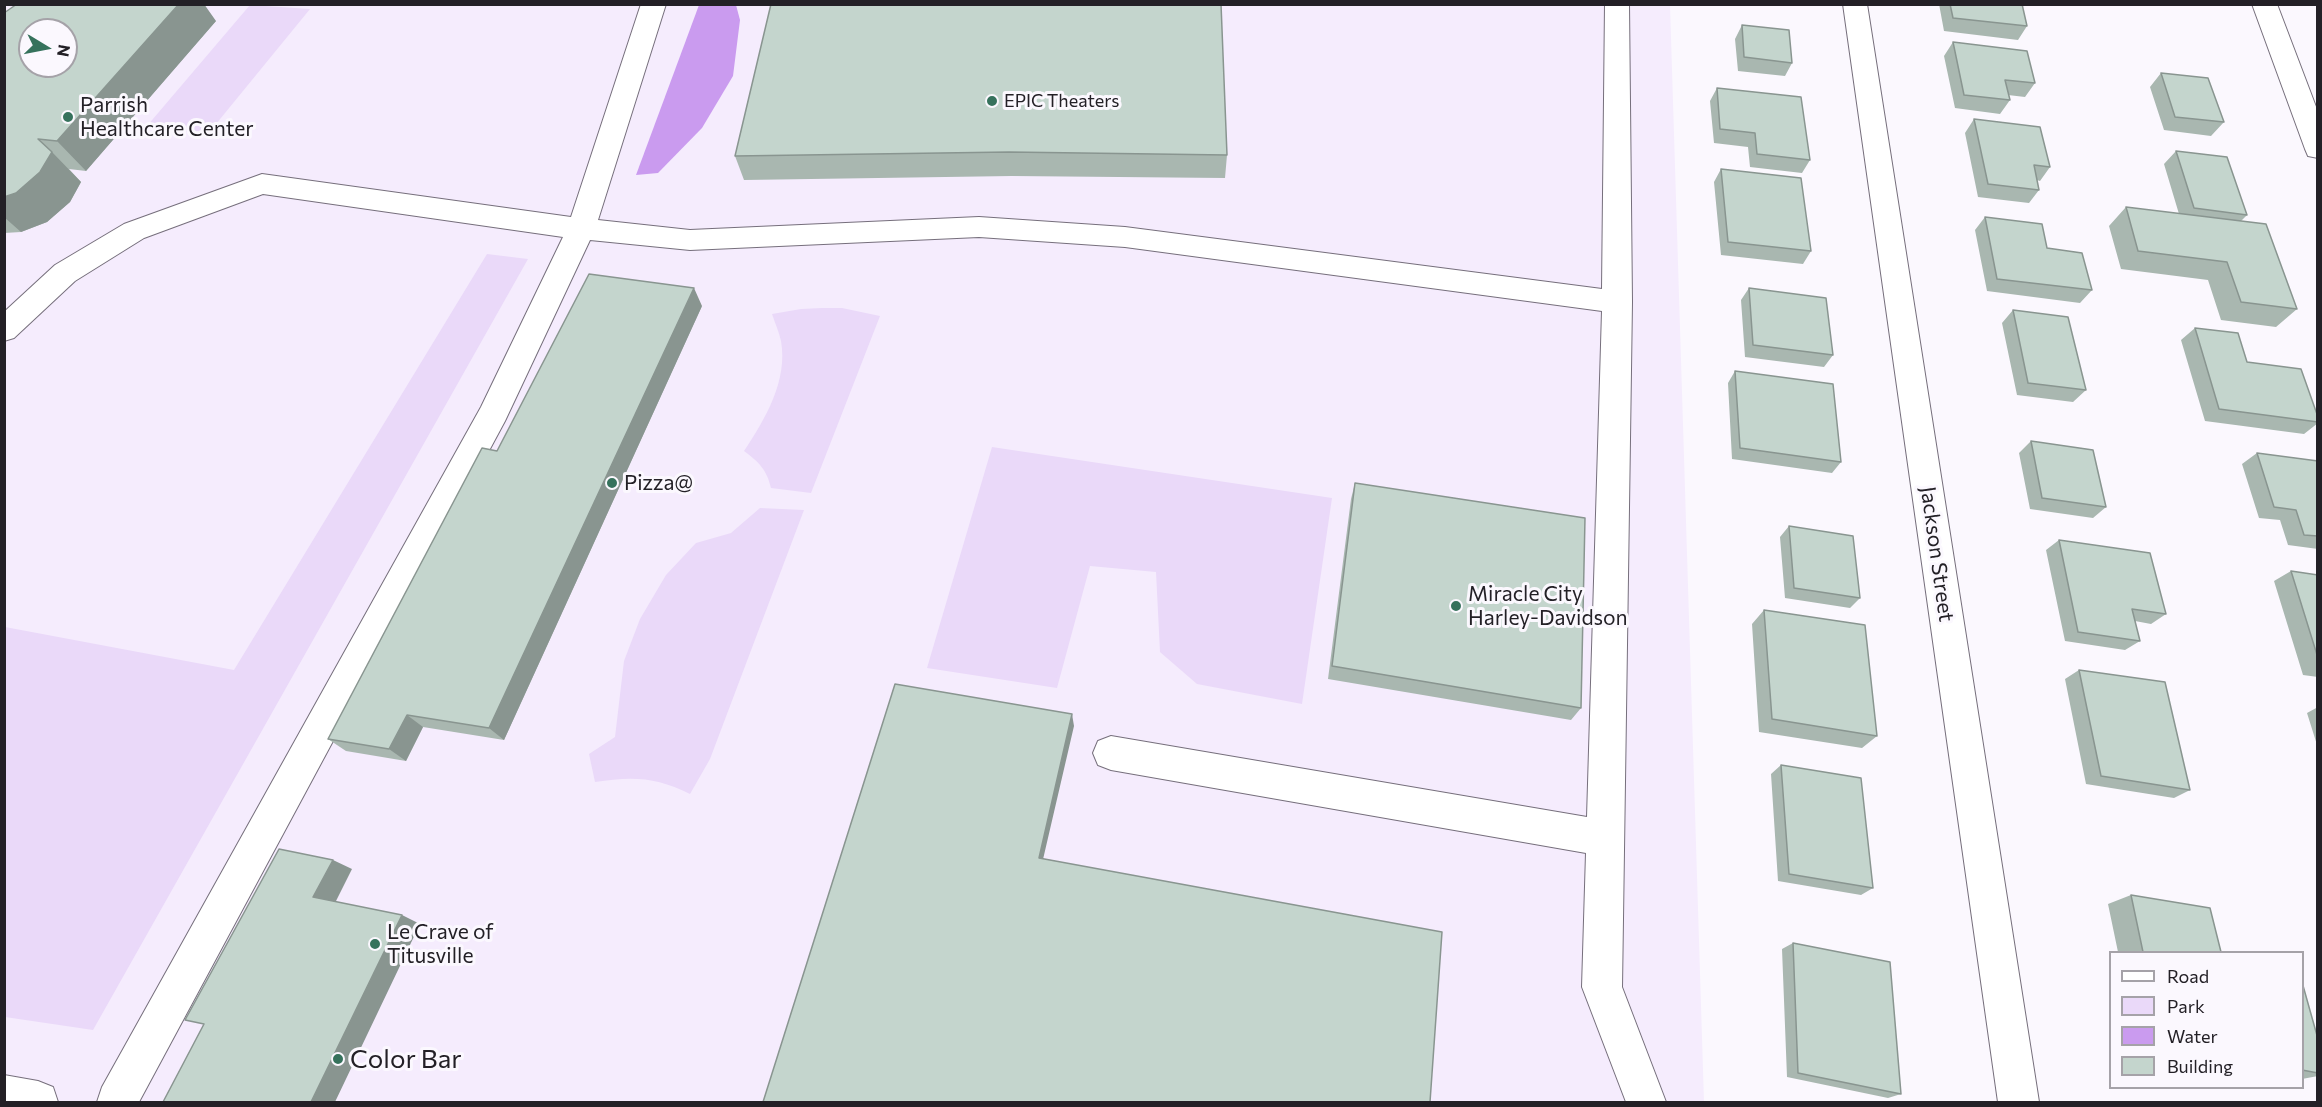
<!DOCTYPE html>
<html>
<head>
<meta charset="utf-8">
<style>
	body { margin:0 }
	#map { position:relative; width:2322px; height:1107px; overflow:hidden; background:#fbf8fe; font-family:Commissioner,sans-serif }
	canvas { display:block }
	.frame { position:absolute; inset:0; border:6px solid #232026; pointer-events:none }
	.legend { position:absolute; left:2109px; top:951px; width:195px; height:138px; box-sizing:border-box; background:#fbf8fe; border:2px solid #a5a2a8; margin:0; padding:8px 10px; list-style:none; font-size:18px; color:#232026 }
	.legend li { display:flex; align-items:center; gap:12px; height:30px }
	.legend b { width:30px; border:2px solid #a5a2a8 }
	.north { position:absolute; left:18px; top:18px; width:60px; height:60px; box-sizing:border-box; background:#fbf8fe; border:2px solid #a5a2a8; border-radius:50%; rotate:100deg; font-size:16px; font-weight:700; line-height:24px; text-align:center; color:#232026 }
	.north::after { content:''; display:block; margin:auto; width:21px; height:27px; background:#36725c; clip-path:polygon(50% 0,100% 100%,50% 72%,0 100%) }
</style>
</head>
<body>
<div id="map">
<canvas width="2322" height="1107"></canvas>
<div class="frame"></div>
<ul class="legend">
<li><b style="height:8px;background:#fff"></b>Road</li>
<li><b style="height:16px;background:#ead9f9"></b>Park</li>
<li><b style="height:16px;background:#ca9bef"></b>Water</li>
<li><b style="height:16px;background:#c4d5cd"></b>Building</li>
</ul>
<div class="north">N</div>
</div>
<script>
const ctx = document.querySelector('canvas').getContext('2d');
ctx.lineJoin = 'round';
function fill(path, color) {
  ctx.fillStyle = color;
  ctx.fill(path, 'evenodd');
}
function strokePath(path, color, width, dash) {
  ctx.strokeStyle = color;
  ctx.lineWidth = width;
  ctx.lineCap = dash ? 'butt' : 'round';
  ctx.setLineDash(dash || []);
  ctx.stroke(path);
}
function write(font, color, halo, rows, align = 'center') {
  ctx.font = font + ' Commissioner,sans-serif';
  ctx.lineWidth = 6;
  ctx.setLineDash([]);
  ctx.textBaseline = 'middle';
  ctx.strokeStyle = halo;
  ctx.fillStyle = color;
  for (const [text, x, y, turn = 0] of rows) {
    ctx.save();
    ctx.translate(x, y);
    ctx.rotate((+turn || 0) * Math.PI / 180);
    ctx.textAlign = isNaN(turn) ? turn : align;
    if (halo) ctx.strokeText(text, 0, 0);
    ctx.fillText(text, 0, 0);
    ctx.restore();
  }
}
const built = new Path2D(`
	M 5,5 L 1670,5 L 1704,1102 L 5,1102 ZM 30,30 L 66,30 L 66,66 L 30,66 Z`);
const green = new Path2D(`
	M 250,5 L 310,9 L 207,135 L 147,126 Z
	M 487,254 L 528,259 L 93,1030 L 5,1017 L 5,627 L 234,670 Z
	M 822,308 L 842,308 L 880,316 L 811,493 L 771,488 C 767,470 759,462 744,451 C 765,419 788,381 781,341 C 779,332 775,323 772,314 L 801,309 Z
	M 992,447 L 1332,498 L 1302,704 L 1197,684 L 1160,652 L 1156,572 L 1090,566 L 1057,688 L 927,668 Z
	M 760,508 L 804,510 L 710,759 L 690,794 C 657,777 632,776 595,782 L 589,754 L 615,737 L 624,661 L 640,619 L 666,575 L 696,543 L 731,533 Z`);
const water = new Path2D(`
	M 699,5 L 736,5 L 740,20 L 733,76 L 702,128 L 658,173 L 636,175 Z`);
const minor = new Path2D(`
	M 641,4 L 666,4 L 598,220 L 690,230 L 979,217 L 1125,227 L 1602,289 L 1605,4 L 1629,4 L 1632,302 L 1622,987 L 1666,1102 L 1626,1102 L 1582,987 L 1586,853 L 1111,770 L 1098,765 L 1093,753 L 1098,741 L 1111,736 L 1587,817 L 1602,311 L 1125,247 L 979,237 L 690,250 L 590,240 L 505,421 L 139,1102 L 97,1102 L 102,1087 L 481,407 L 563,237 L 263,194 L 144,238 L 75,281 L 14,338 L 4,341 L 4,312 L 55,265 L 124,224 L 262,174 L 571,217 Z
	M 1843,4 L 1867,4 L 2039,1102 L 1998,1102 Z
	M 2252,4 L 2277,4 L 2318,112 L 2318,158 L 2308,156 L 2305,149 Z
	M 4,1075 L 38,1081 L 53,1087 L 58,1102 L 4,1102 Z`);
const wall = new Path2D(`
	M 771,4 L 1227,155 L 1225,178 L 1012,176 L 744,180 L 735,156 Z
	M 1939,4 L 2022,4 L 2027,26 L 2018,40 L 1944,31 Z
	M 4,13 L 216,21 L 86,171 L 69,169 L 81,182 L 70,202 L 47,222 L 21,232 L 4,233 Z
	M 1742,25 L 1792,63 L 1785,76 L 1738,71 L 1735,39 Z
	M 1953,42 L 2035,83 L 2025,97 L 2008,95 L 2010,100 L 2000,114 L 1955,108 L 1944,56 Z
	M 2161,73 L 2224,122 L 2211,136 L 2164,130 L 2150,87 Z
	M 1717,88 L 1810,160 L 1802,173 L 1750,167 L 1748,147 L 1714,143 L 1710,101 Z
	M 1974,119 L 2050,167 L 2040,181 L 2037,180 L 2039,190 L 2029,203 L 1978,197 L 1965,133 Z
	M 2176,151 L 2247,215 L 2241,221 L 2297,309 L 2276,327 L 2221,320 L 2208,280 L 2121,269 L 2109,226 L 2126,207 L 2179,214 L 2164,164 Z
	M 1721,169 L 1811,251 L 1803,264 L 1721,255 L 1714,182 Z
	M 1985,217 L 2047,248 L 2092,290 L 2080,303 L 1987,291 L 1975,230 Z
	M 1749,288 L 1833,355 L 1824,367 L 1745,357 L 1741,300 Z
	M 702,306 L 504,740 L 423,727 L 406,761 L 346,751 L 328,739 L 497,451 Z
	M 2013,310 L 2086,390 L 2073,402 L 2017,395 L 2002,323 Z
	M 2195,328 L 2247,362 L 2318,417 L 2318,423 L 2304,434 L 2205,421 L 2181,340 Z
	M 1735,371 L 1841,462 L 1832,473 L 1732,459 L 1728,383 Z
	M 2031,441 L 2106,507 L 2093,518 L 2030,509 L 2019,453 Z
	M 2257,453 L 2318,461 L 2318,549 L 2288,545 L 2280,520 L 2259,518 L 2242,464 Z
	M 1355,483 L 1581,708 L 1571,720 L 1328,679 L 1351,499 Z
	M 1789,526 L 1860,598 L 1850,608 L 1785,598 L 1780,537 Z
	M 2059,540 L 2166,614 L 2151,624 L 2135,621 L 2140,641 L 2125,650 L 2065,641 L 2046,550 Z
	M 2291,571 L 2318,575 L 2318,677 L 2303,675 L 2274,581 Z
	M 1764,610 L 1877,736 L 1862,748 L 1759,732 L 1752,624 Z
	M 2079,670 L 2190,790 L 2174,798 L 2086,784 L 2065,679 Z
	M 2318,707 L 2318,748 L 2307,713 Z
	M 1781,765 L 1873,888 L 1861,895 L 1778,881 L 1771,774 Z
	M 2131,895 L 2221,952 L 2118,952 L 2108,904 Z
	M 1793,943 L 1901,1094 L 1888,1098 L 1787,1077 L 1782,949 Z
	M 2302,982 L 2318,1039 L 2318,1076 L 2302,1079 Z`);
const shadedWall = new Path2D(`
	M 179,4 L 204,4 L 216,21 L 86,171 L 57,141 Z
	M 52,152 L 81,182 L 70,202 L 47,222 L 21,232 L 4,217 L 4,197 Z
	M 694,288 L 702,306 L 504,740 L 489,728 Z
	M 1072,714 L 1074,726 L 1041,868 L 1039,858 Z
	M 407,715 L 423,727 L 406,761 L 389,749 Z
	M 333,860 L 352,869 L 333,907 L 313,897 Z
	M 402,915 L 420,924 L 335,1102 L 311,1102 Z`);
const building = new Path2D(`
	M 17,4 L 179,4 L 57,141 L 38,139 L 52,152 L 40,172 L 16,193 L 4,197 L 4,13 ZM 30,30 L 66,30 L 66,66 L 30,66 Z
	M 771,4 L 1221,4 L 1227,155 L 1009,152 L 735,156 Z
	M 1950,4 L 2022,4 L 2027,26 L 1953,18 Z
	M 1742,25 L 1789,30 L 1792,63 L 1744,57 Z
	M 1953,42 L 2027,51 L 2035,83 L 2005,80 L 2010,100 L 1964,95 Z
	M 2161,73 L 2208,78 L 2224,122 L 2175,117 Z
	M 1717,88 L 1801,97 L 1810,160 L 1757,154 L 1755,133 L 1720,129 Z
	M 1974,119 L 2040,127 L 2050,167 L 2034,165 L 2039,190 L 1988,184 Z
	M 2176,151 L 2227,157 L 2247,215 L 2194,208 Z
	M 1721,169 L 1801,178 L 1811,251 L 1728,242 Z
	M 2126,207 L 2266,224 L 2297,309 L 2241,302 L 2227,262 L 2138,251 Z
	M 1985,217 L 2042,224 L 2047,248 L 2082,253 L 2092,290 L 1997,279 Z
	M 589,274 L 694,288 L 489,728 L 407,715 L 389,749 L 328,739 L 482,448 L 497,451 Z
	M 1749,288 L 1826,298 L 1833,355 L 1753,345 Z
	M 2013,310 L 2068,317 L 2086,390 L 2028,383 Z
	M 2195,328 L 2238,333 L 2247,362 L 2301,369 L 2318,417 L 2318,422 L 2219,409 Z
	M 1735,371 L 1833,384 L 1841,462 L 1740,448 Z
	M 2031,441 L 2093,450 L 2106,507 L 2042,498 Z
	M 2257,453 L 2318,461 L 2318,536 L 2304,535 L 2296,510 L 2274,507 Z
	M 1355,483 L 1585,518 L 1581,708 L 1332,666 Z
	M 1789,526 L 1853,536 L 1860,598 L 1794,588 Z
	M 2059,540 L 2150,553 L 2166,614 L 2132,609 L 2140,641 L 2078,632 Z
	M 2291,571 L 2318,575 L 2318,658 Z
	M 1764,610 L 1865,625 L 1877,736 L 1772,719 Z
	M 2079,670 L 2165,682 L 2190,790 L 2101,776 Z
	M 895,684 L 1072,714 L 1039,858 L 1442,932 L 1430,1102 L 763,1102 Z
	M 1781,765 L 1861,778 L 1873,888 L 1789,874 Z
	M 279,849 L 333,860 L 313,897 L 402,915 L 311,1102 L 163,1102 L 204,1024 L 185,1020 Z
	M 2131,895 L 2210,908 L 2221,952 L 2143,952 Z
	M 1793,943 L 1890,962 L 1901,1094 L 1798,1073 Z
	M 2302,982 L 2318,1039 L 2318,1073 L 2302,1070 Z`);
const markers = [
	[992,101,6,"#36725c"],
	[68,117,6,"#36725c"],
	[612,483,6,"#36725c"],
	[1456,606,6,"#36725c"],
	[375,944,6,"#36725c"],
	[338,1059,6,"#36725c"]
];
const farPoinames = [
	["EPIC Theaters",1004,101]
];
const poiNames = [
	["Parrish",80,105],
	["Healthcare Center",80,129],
	["Pizza@",624,483],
	["Miracle City",1468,594],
	["Harley-Davidson",1468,618],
	["Le Crave of",387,932],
	["Titusville",387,956]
];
const streetNames = [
	["Jackson Street",1937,554,82]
];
const nearPoinames = [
	["Color Bar",350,1059]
];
fill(built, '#f5ecfd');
fill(green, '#ead9f9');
fill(water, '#ca9bef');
strokePath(minor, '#766f7c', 2);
fill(minor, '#fff');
fill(wall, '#a9b7b0');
fill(shadedWall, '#899590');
fill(building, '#c4d5cd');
strokePath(building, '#899590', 1.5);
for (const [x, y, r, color] of markers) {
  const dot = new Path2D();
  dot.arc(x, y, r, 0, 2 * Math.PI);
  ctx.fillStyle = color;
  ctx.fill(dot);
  strokePath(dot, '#fbf8fe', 2);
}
write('18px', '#232026', '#fbf8fe', farPoinames, 'left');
write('21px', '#232026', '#fbf8fe', poiNames, 'left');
write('21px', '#232026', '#fbf8fe', streetNames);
write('26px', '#232026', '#fbf8fe', nearPoinames, 'left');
</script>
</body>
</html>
